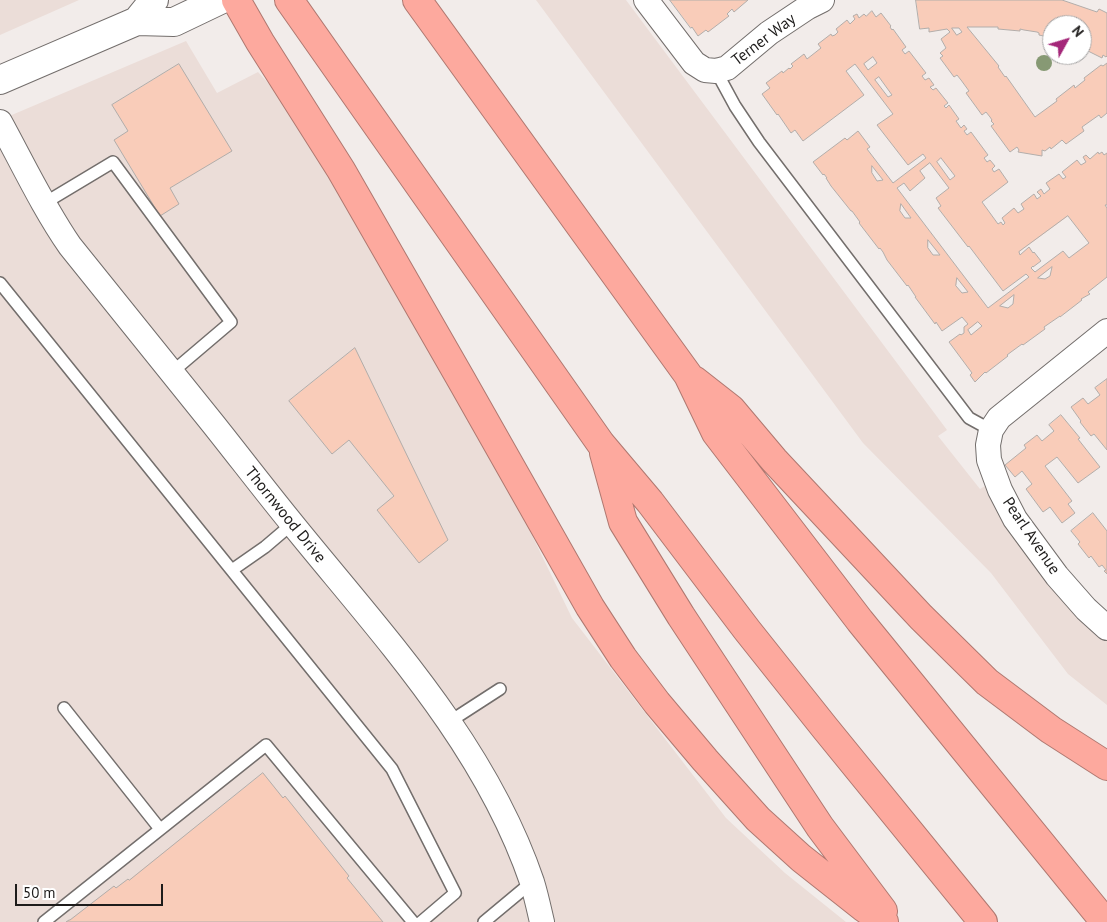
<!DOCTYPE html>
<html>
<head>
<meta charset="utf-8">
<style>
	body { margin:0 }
	#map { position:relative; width:1107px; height:922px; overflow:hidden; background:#f2ecea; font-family:"PT Sans",sans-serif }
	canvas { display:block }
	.north { position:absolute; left:1042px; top:15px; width:50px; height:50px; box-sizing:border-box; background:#fff; border:1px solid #a5a4a4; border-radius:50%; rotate:51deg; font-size:14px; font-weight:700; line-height:20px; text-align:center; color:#1e1c1b }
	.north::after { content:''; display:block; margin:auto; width:18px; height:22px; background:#a42779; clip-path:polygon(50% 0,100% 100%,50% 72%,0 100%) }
	.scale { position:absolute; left:15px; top:884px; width:148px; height:22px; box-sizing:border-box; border:2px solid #1e1c1b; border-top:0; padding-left:6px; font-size:15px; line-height:18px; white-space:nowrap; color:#1e1c1b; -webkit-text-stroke:4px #fff; paint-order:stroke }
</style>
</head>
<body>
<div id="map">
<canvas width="1107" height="922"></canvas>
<div class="north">N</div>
<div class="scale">50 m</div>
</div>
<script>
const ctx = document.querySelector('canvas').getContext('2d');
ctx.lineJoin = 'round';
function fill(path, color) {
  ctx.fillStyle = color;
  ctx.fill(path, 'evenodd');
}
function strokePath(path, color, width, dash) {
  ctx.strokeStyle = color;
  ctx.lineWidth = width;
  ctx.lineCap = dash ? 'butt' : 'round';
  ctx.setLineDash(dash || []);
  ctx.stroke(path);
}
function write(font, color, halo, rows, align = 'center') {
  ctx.font = font + ' "PT Sans",sans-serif';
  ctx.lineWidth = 4;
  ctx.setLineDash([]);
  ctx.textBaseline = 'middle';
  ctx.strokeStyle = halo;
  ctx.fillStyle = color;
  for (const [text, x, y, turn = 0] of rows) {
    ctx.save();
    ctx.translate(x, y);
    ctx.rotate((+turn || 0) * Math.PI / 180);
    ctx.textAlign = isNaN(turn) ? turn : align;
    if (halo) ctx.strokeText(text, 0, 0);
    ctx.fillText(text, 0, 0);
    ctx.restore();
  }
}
const built = new Path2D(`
	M 0,0 L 79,0 L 0,35 Z
	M 536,0 L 626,0 L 947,430 L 938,436 L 980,489 L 985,486 L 1016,530 L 1107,638 L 1107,705 L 1068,674 L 991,573 L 863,443 Z
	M 186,41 L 217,93 L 258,72 L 347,169 L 457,380 L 572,618 L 726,818 L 785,873 L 846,922 L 0,922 L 0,120 Z`);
const building = new Path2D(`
	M 670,0 L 748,0 L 734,12 L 732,9 L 727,14 L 729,16 L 708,32 L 706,30 L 698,36 L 692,27 L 691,28 Z
	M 916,0 L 1062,0 L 1097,12 L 1099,9 L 1107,13 L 1107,56 L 1106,57 L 1103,55 L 1102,58 L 1082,48 L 1082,25 L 1052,25 L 1052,38 L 1039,35 L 1039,33 L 1037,32 L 1024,30 L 1020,29 L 1020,31 L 998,29 L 998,27 L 967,27 L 999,66 L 998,67 L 1005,77 L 1006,76 L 1035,117 L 1057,101 L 1056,99 L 1074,85 L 1075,88 L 1085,80 L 1084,78 L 1101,65 L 1103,66 L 1107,63 L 1107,113 L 1101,118 L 1099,115 L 1082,127 L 1084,131 L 1066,144 L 1062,140 L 1051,149 L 1050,147 L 1045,151 L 1042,150 L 1042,156 L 1018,152 L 1019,150 L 1017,147 L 1010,152 L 991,126 L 994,124 L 991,121 L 992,120 L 990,117 L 986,112 L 982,115 L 966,93 L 969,91 L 961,80 L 957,75 L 954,77 L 940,58 L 943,56 L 940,53 L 946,48 L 941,39 L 950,32 L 947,29 L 929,32 L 929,28 L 920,29 ZM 952,28 L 959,28 L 962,32 L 957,35 Z
	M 872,11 L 876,17 L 881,13 L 891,26 L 890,27 L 892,30 L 893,29 L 906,47 L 902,50 L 905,54 L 909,51 L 926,73 L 922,76 L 925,80 L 929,78 L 934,85 L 930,87 L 933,90 L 936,88 L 948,103 L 944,106 L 946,108 L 949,105 L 959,119 L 956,121 L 961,128 L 964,125 L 967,129 L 964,131 L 967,135 L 971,132 L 988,155 L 984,158 L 987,162 L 990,160 L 995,166 L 992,169 L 994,172 L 999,169 L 1008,182 L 982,202 L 998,224 L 1001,222 L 1003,225 L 1005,223 L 1002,218 L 1014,208 L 1018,213 L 1024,209 L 1021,204 L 1034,194 L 1037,199 L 1041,196 L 1037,192 L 1041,189 L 1044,194 L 1050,189 L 1046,183 L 1059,174 L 1063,179 L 1066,177 L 1062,172 L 1077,160 L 1081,165 L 1086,162 L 1083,157 L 1086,155 L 1090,159 L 1098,152 L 1099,154 L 1102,152 L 1104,155 L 1107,153 L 1107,205 L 1105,205 L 1107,208 L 1107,277 L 1088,292 L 1090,294 L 1081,299 L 1082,300 L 1060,317 L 1060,316 L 1044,327 L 1045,329 L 1023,345 L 1022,344 L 1011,352 L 1007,355 L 1008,356 L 986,373 L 985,372 L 975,382 L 970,375 L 972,373 L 949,342 L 960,334 L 961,335 L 964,333 L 964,327 L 968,324 L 962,317 L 942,331 L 936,322 L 935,324 L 915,297 L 916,297 L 908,285 L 907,286 L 887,260 L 883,252 L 880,248 L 879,249 L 859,223 L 860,222 L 852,211 L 851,211 L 831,186 L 826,178 L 827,178 L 824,174 L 823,175 L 813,162 L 845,138 L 847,140 L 858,131 L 870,147 L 867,149 L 893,183 L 926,158 L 923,154 L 908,165 L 877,125 L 893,114 L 855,64 L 846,71 L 864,95 L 803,141 L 795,130 L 791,133 L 778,114 L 777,115 L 762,94 L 770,88 L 766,83 L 782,71 L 783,73 L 789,68 L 790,69 L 793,66 L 791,64 L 804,54 L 807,59 L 821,48 L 818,44 L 831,34 L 832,36 L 835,35 L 838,32 L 836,29 L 847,20 L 850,24 L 855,19 L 853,16 L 857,14 L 859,18 L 864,14 L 866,16 ZM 873,57 L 877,63 L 868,70 L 864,64 ZM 879,77 L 892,95 L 888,97 L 875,80 ZM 941,158 L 955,176 L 950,180 L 937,162 ZM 930,163 L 949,188 L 936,198 L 941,206 L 938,208 L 968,247 L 969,246 L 1003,291 L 1026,274 L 1029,277 L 988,308 L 897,188 L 904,183 L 910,191 L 925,178 L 920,171 ZM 872,166 L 883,180 L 877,181 L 872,173 ZM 901,204 L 911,218 L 905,218 L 900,211 ZM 1068,216 L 1089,243 L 1069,258 L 1063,251 L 1035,272 L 1031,268 L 1033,266 L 1033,267 L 1041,261 L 1034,252 L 1033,253 L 1029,247 L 1020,255 L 1019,252 ZM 928,240 L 940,255 L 933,255 L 928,248 ZM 1052,267 L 1050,276 L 1045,279 L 1038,278 ZM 957,278 L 968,292 L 962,293 L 956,286 ZM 1014,295 L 1013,304 L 1008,308 L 1000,306 ZM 978,322 L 982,326 L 971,335 L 968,330 Z
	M 179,64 L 232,151 L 170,188 L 179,204 L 160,216 L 114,140 L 128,131 L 112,105 Z
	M 355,348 L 448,540 L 419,563 L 377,510 L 394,496 L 349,440 L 332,454 L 289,401 Z
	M 1107,379 L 1107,450 L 1094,434 L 1091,436 L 1080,422 L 1081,421 L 1071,407 L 1083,398 L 1088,404 L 1100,395 L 1095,388 Z
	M 1061,415 L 1080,438 L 1078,439 L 1100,467 L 1078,483 L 1057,457 L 1045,466 L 1072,501 L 1068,504 L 1075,513 L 1062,523 L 1050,507 L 1043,512 L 1026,489 L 1032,484 L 1022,471 L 1015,477 L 1005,465 L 1026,448 L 1024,445 L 1037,435 L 1042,441 L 1054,431 L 1049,425 Z
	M 1093,513 L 1107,531 L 1107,574 L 1104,571 L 1106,570 L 1102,565 L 1099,567 L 1091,556 L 1089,558 L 1078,544 L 1080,542 L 1071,531 Z
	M 263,773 L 283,798 L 285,796 L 349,876 L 347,878 L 383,922 L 66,922 L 69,920 L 70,920 L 114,886 L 116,888 L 128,879 L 129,880 Z`);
const service = new Path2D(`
	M 716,71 L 735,106 L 759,142 L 969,418 L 991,430
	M 43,204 L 113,162 L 231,322 L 171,373
	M 0,283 L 392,769 L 455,893 L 421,922
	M 232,570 L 265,547 L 292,524
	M 64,708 L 160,829
	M 449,722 L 500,689
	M 44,922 L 266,745 L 413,922
	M 484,922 L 532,882`);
const minor = new Path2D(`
	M 646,0 L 694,63 L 705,70 L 716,71 L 727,68 L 769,33 L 808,7 L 822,0
	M 0,122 C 23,164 43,207 70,246 C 118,306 166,365 214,425 C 241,459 267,493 294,526 C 384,637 485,744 532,882 C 536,895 539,909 542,922
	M 1107,331 L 999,418 L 991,430 L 988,445 L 989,460 L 1000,490 L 1015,519 L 1057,576 L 1086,609 L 1107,628`);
const tertiary = new Path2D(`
	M 137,21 L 154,0
	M 0,80 L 137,21 L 174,22 L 220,0`);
const motorway = new Path2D(`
	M 236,0 L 260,42 L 341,170 L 462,381 L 590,607 L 623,658 L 657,703 L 705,760 L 758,819 L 801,858 L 863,907 L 884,922
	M 289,0 L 601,444 L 650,502 L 747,630 L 825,728 L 983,922
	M 417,0 L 688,375 L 716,433 L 860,621 L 1105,922
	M 694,380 L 731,409 L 774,460 L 921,617 L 987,682 L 1051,730 L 1107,766
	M 604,453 L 623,522 L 681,616 L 820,827 L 883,911`);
const trees = [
	[1044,63]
];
const streetNames = [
	["Terner Way",764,40,-37],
	["Thornwood Drive",285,515,51],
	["Pearl Avenue",1031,536,56]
];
fill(built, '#ebddd8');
fill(building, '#f9ccb9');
strokePath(building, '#b2adaa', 1);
strokePath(service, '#736e6c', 14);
strokePath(minor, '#736e6c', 26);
strokePath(tertiary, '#736e6c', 30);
strokePath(motorway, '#af7870', 30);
strokePath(service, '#fff', 11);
strokePath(minor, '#fff', 24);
strokePath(tertiary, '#fff', 28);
strokePath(motorway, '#fda99e', 28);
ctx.fillStyle = '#879974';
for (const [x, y] of trees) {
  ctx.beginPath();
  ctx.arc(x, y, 8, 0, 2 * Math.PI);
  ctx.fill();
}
write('16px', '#1e1c1b', '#fff', streetNames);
</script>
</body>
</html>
